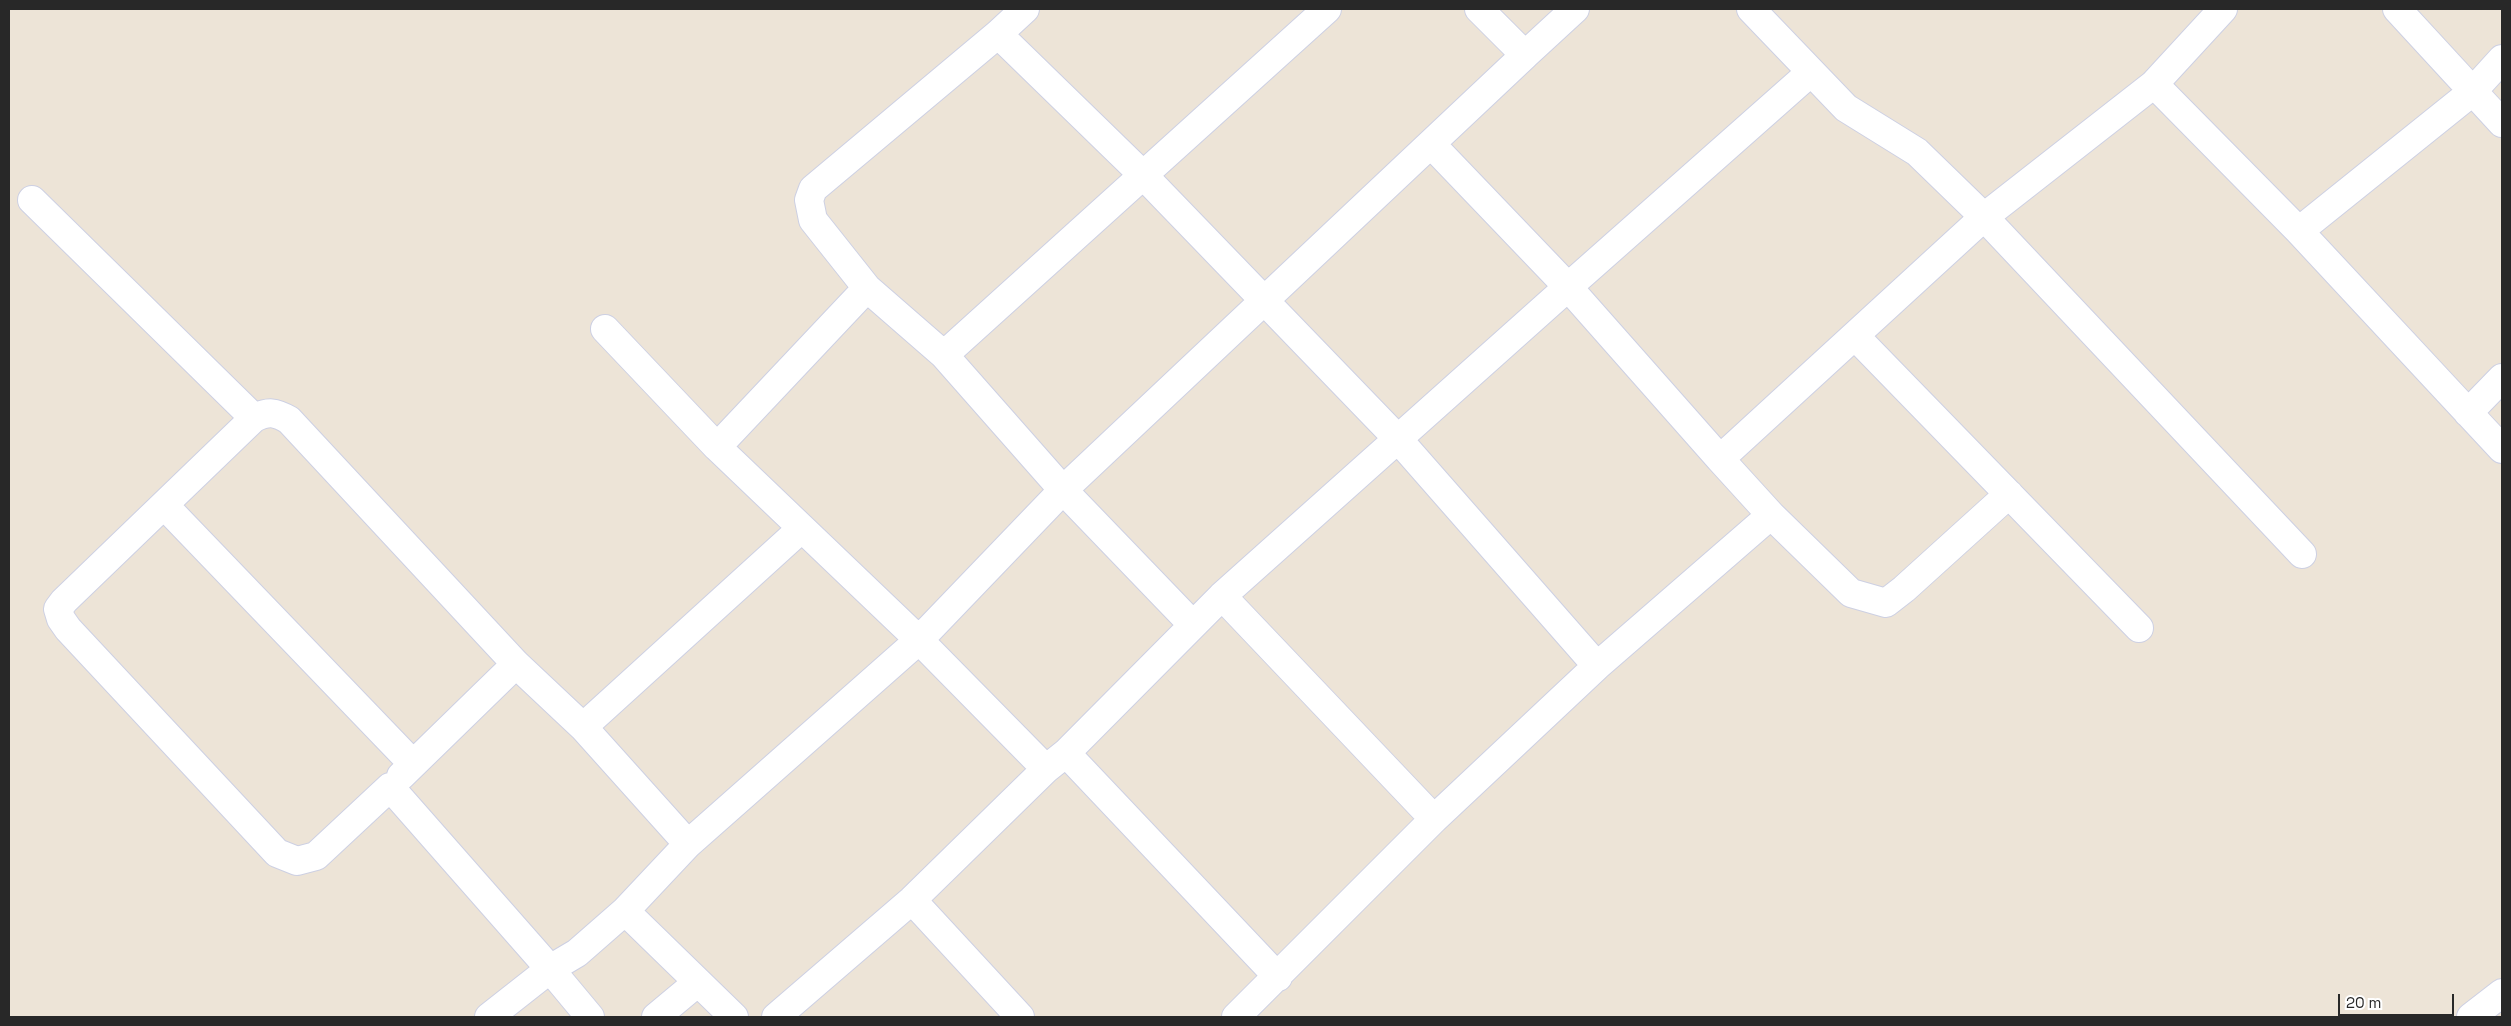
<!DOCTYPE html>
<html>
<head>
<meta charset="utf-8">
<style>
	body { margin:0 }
	#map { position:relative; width:2511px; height:1026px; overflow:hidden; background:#ede4d7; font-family:"Space Grotesk",sans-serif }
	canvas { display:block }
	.frame { position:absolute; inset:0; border:10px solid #282828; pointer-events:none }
	.scale { position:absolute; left:2338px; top:994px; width:116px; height:22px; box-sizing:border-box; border:2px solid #282828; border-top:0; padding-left:6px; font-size:15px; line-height:18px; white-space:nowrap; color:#282828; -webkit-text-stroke:4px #fff; paint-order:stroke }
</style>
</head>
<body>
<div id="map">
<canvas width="2511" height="1026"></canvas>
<div class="frame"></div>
<div class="scale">20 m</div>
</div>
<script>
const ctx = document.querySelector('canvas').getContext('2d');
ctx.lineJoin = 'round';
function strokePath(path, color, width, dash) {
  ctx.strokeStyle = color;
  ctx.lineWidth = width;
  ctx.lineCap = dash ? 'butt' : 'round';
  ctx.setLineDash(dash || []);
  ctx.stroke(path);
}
const minor = new Path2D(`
	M 1751,9 L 1846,108 L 1917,152 L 1984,217 L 2154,84 L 2223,9
	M 2397,9 L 2502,123
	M 998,34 L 1144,176 L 1397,438 L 1597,666
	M 1525,55 L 1575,9
	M 2154,84 L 2299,231 L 2502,449
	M 1431,144 L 1568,287 L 1811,72
	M 32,200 L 254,418
	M 2299,231 L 2472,92 L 2502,59
	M 867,288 L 944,355
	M 605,329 L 717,447 L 867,288 L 813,220 L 809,200 L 813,189 L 998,34 L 1025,9
	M 1855,336 L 2139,628
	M 2468,413 L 2502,378
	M 717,447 L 919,640 L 1046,769
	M 164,505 L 413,764
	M 1771,515 L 1851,593 L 1886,603 L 1904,589 L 2009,494
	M 801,529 L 583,727 L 516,664 L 289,420 C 275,412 269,411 254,418 L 64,601 L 58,609 L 61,619 L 68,629 L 277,853 L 297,861 L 316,856 L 390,787 L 550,969 L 577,953 L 625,911 L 688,844 L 919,640 L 1063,490 L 1525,55 L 1479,9
	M 1222,596 L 1434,819
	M 1192,624 L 1063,490 L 944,355 L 1327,9
	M 583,727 L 688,844
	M 1066,753 L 1278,977
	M 401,776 L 516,664
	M 912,900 L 1020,1017
	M 625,911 L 734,1017
	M 489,1017 L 550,969 L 590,1017
	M 656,1017 L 698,982
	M 776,1017 L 912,900 L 1046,769 L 1066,753 L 1222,596 L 1568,287 L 1720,459
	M 1236,1017 L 1434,819 L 1597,666 L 1771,515 L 1720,459 L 1984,217 L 2302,554
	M 2471,1017 L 2502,993`);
strokePath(minor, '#cdd0e3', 30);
strokePath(minor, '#fff', 28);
</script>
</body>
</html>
